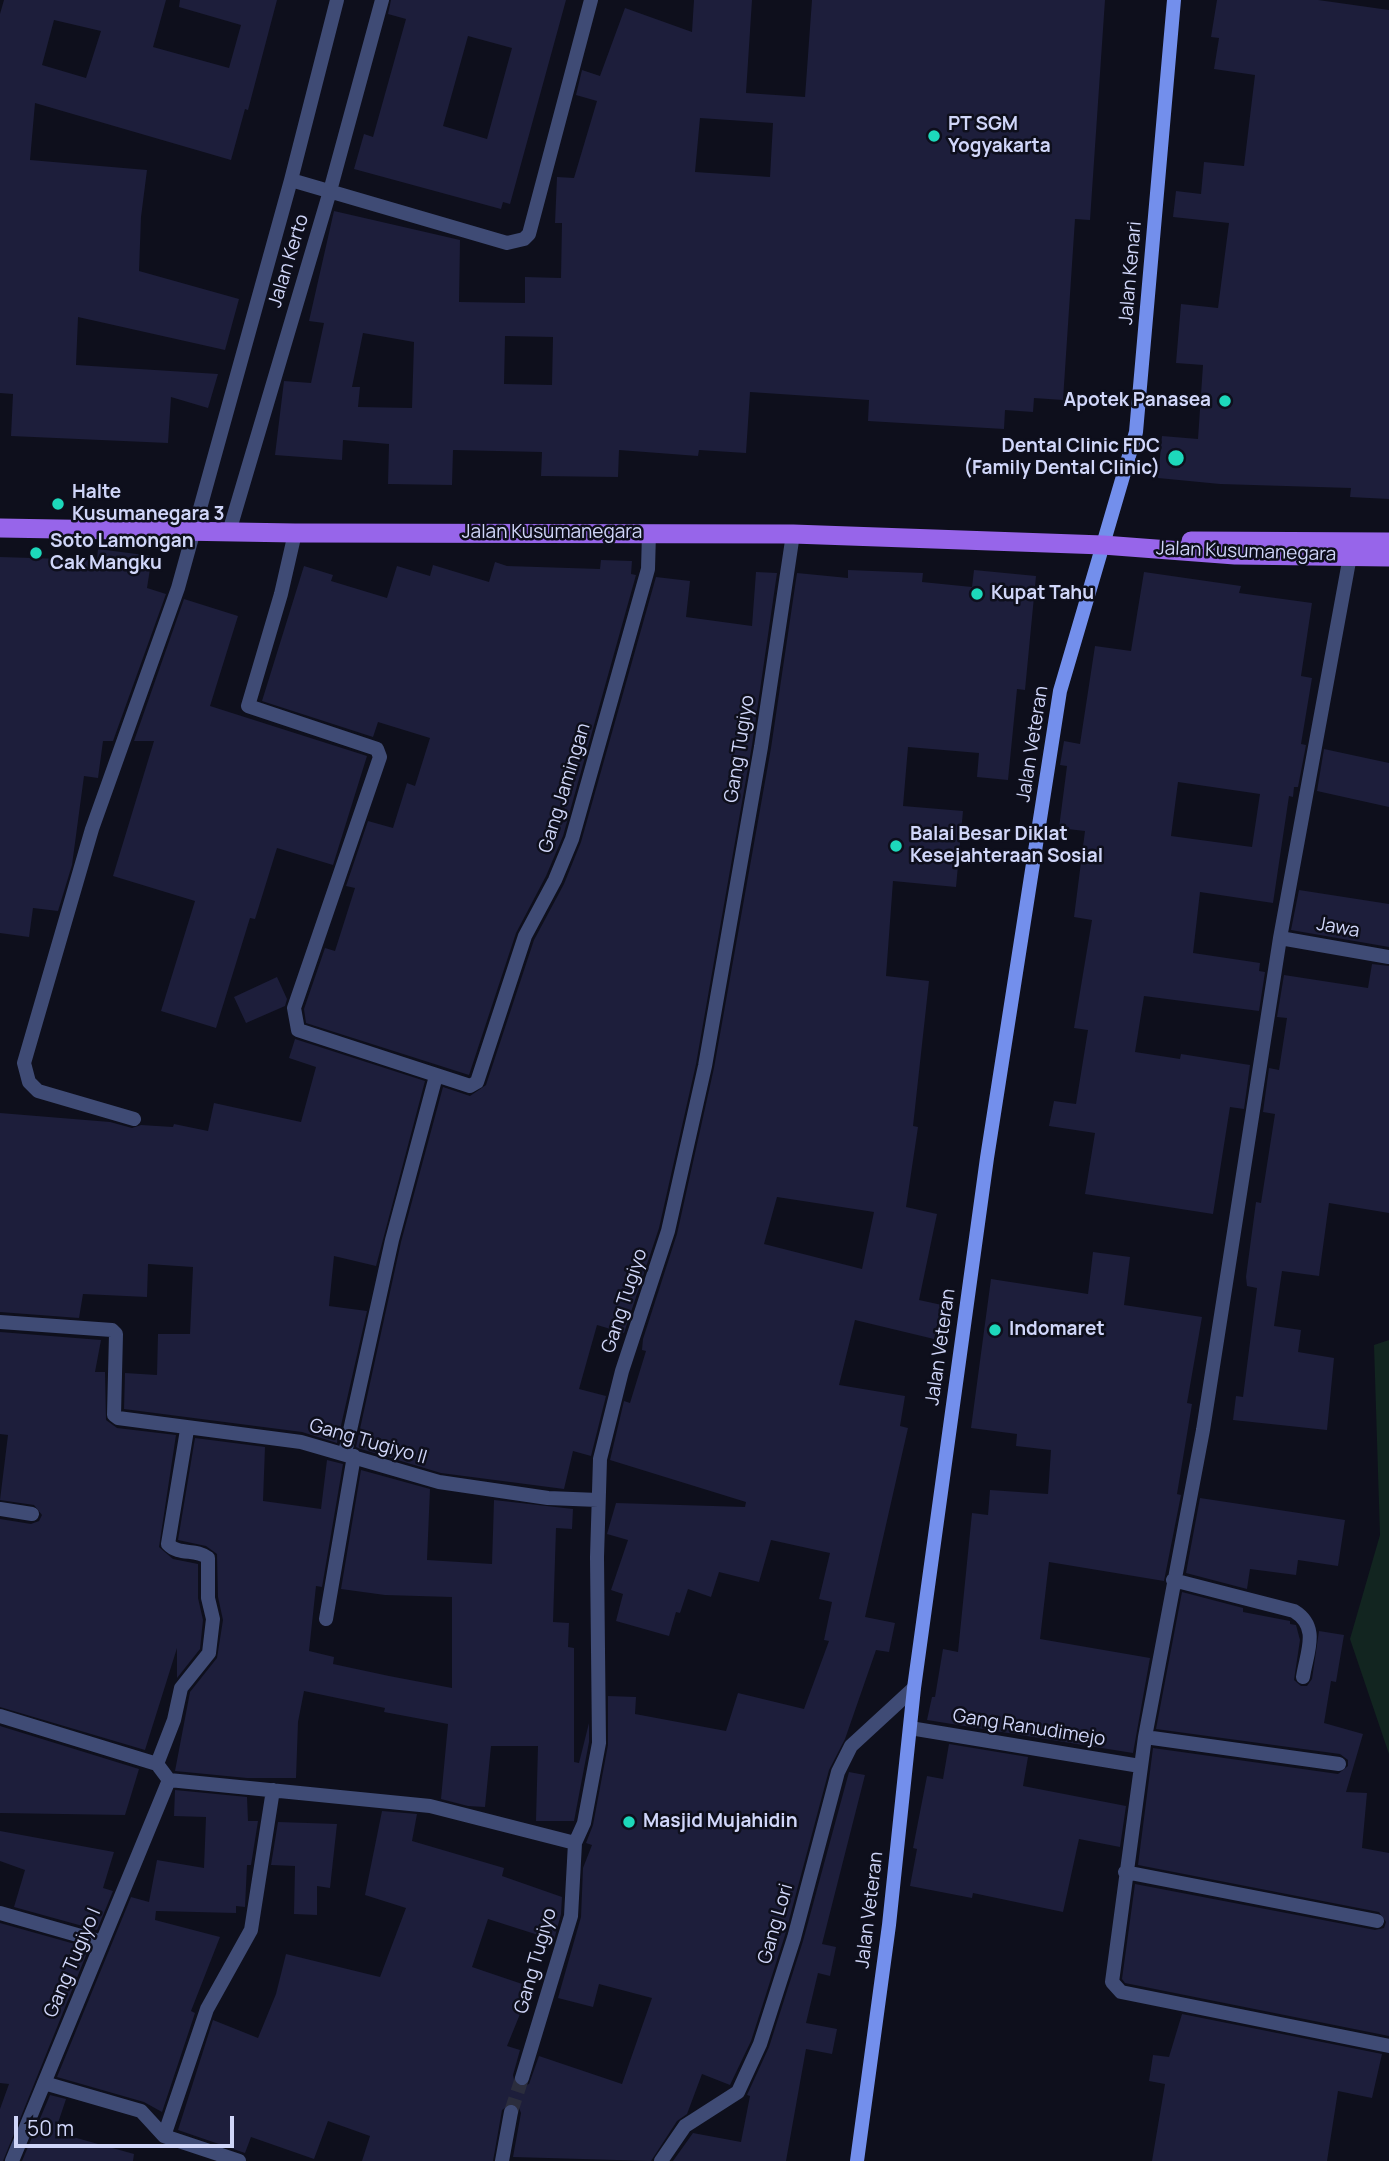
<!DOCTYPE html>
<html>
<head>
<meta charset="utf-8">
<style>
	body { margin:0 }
	#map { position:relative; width:1389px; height:2161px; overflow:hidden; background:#0e0f1c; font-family:Manrope,sans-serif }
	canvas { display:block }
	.scale { position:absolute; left:14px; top:2116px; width:220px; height:32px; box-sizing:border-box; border:4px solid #d0d6f9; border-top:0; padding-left:9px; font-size:21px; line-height:24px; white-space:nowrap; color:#d0d6f9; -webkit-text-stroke:5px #0e0f1c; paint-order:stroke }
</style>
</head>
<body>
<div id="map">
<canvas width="1389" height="2161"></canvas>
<div class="scale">50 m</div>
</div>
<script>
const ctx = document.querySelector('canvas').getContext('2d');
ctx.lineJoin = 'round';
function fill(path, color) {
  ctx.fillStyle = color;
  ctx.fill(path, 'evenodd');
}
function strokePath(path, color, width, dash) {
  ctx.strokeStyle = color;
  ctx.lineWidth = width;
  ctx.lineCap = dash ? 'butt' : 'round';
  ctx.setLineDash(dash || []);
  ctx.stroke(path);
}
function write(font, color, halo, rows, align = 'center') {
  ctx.font = font + ' Manrope,sans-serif';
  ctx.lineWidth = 5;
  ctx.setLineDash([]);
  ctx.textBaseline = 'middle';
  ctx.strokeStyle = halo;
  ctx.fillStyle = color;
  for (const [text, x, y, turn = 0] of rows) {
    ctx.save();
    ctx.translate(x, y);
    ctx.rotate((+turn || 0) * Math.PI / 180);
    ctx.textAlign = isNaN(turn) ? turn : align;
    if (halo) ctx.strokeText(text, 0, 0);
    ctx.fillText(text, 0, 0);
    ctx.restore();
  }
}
const green = new Path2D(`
	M 1389,1340 L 1389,1754 L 1350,1639 L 1380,1535 L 1374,1345 Z`);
const building = new Path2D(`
	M 4,0 L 166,0 L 153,47 L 229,68 L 241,25 L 179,7 L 180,0 L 277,0 L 248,110 L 245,109 L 231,160 L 35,103 L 30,160 L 147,170 L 141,217 L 139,271 L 239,299 L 225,350 L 78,317 L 76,365 L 218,374 L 208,408 L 171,397 L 168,443 L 11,436 L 13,394 L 0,393 L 0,14 ZM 54,20 L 101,31 L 86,78 L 42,65 Z
	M 391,0 L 566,0 L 510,204 L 503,202 L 501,209 L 354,169 L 364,134 L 373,137 L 406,19 L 388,14 ZM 468,36 L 512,48 L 487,139 L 443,126 Z
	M 694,0 L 752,0 L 746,93 L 805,97 L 812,0 L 1105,0 L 1090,220 L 1075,219 L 1063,400 L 1034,398 L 1033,412 L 1005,410 L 1004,429 L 868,421 L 869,400 L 750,392 L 746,453 L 699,450 L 698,456 L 619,450 L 618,477 L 541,476 L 542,452 L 453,450 L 452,485 L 388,484 L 389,444 L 343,440 L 342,460 L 275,455 L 284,381 L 311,383 L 324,323 L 309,321 L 334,211 L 460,240 L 459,302 L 525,303 L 525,277 L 561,278 L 562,223 L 555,223 L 557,177 L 574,178 L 597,101 L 576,95 L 582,70 L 600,76 L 625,8 L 692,32 ZM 700,118 L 773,123 L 770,177 L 695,172 ZM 363,333 L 414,342 L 412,408 L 358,407 L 360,387 L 352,387 ZM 505,336 L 553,337 L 552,385 L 504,384 Z
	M 1217,0 L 1318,0 L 1389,10 L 1389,499 L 1350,497 L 1351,488 L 1220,484 L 1158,478 L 1162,436 L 1198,439 L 1203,365 L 1176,363 L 1181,304 L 1218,308 L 1229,223 L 1173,217 L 1176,191 L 1201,194 L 1204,162 L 1244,166 L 1255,75 L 1214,69 L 1219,38 L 1211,37 Z
	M 98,549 L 152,556 L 147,588 L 166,594 L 113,741 L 103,741 L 98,778 L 84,776 L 72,865 L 58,911 L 33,908 L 29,937 L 0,933 L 0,557 L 97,560 Z
	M 601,560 L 632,561 L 631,574 L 636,575 L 563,836 L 546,876 L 516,933 L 469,1075 L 306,1023 L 304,1009 L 325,948 L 335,951 L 355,888 L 346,886 L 368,821 L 393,828 L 407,783 L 415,786 L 430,738 L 378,722 L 373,737 L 262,701 L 304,566 L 333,575 L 331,581 L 387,598 L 397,566 L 430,576 L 433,565 L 489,582 L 495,562 L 507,566 L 600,569 Z
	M 848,570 L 923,573 L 922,582 L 972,587 L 974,570 L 1036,576 L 1025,690 L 1017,689 L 1008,780 L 977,777 L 979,753 L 908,747 L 903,806 L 963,811 L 956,887 L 893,881 L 886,976 L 929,981 L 913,1126 L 918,1127 L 906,1207 L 937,1214 L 919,1300 L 942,1305 L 934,1339 L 855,1320 L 839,1385 L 905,1396 L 900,1426 L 908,1428 L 865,1617 L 895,1623 L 889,1652 L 876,1650 L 845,1739 L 829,1770 L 785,1935 L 751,2041 L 730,2085 L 702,2074 L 687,2114 L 677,2121 L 651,2161 L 513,2157 L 521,2113 L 518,2105 L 512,2103 L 502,2110 L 493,2161 L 362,2161 L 370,2136 L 328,2121 L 314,2159 L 251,2137 L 245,2153 L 178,2130 L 213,2020 L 258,2038 L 276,1994 L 286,1954 L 380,1977 L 406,1908 L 365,1895 L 382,1811 L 417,1814 L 412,1841 L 504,1868 L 502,1876 L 562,1897 L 561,1914 L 554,1940 L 488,1919 L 472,1967 L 531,1987 L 507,2046 L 520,2050 L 513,2075 L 515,2084 L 520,2087 L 529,2084 L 539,2056 L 622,2084 L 652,1998 L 599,1984 L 593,2007 L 558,1998 L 581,1917 L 583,1868 L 592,1845 L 586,1843 L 593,1825 L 608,1745 L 608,1696 L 636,1697 L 635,1714 L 726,1731 L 738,1693 L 804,1709 L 829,1641 L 824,1640 L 832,1602 L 819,1599 L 830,1553 L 771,1540 L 759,1582 L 719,1572 L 711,1597 L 688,1589 L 680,1613 L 676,1612 L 669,1636 L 616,1621 L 623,1594 L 611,1590 L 628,1540 L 607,1534 L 616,1503 L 745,1507 L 746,1502 L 610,1460 L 624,1401 L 630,1403 L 646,1351 L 642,1350 L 643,1339 L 677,1234 L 714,1068 L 771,748 L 797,573 L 848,578 ZM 777,1197 L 874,1212 L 862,1269 L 764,1244 Z
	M 756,572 L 777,573 L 752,745 L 696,1064 L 659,1228 L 624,1333 L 597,1325 L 579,1389 L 606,1396 L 591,1456 L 573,1451 L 564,1489 L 441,1473 L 361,1449 L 356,1447 L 401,1242 L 443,1087 L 470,1096 L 486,1085 L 534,940 L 564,884 L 581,842 L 656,577 L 690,581 L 686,617 L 752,626 Z
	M 1144,572 L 1241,586 L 1239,593 L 1312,603 L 1301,676 L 1312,678 L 1301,744 L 1306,745 L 1298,787 L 1294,787 L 1293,797 L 1289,796 L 1273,903 L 1200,892 L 1193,953 L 1260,963 L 1259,971 L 1265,972 L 1259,1011 L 1144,996 L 1135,1052 L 1180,1059 L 1181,1054 L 1250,1065 L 1244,1109 L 1230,1107 L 1213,1214 L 1085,1194 L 1095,1133 L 1049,1126 L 1054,1101 L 1076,1104 L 1088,1030 L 1074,1028 L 1092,920 L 1074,917 L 1085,831 L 1059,828 L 1067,766 L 1060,765 L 1064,741 L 1080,744 L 1095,646 L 1131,651 ZM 1178,782 L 1260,794 L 1252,847 L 1171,836 Z
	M 184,599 L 238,616 L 210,706 L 367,756 L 333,865 L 277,848 L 255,919 L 250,918 L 216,1028 L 161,1011 L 195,901 L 113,876 L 154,741 L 134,741 Z
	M 1324,749 L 1389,763 L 1389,807 L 1317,791 Z
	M 1299,890 L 1389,904 L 1389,947 L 1291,930 Z
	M 1372,964 L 1389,966 L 1389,1213 L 1329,1203 L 1319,1276 L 1282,1271 L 1274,1326 L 1301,1330 L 1298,1352 L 1334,1358 L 1327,1430 L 1233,1420 L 1236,1396 L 1243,1397 L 1257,1288 L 1247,1286 L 1246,1277 L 1256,1202 L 1261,1203 L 1275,1114 L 1263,1112 L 1269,1068 L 1279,1070 L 1287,1018 L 1277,1017 L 1284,975 L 1368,988 Z
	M 277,977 L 287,999 L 285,1006 L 246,1023 L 234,997 Z
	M 295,1039 L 425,1081 L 376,1266 L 334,1256 L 329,1306 L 367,1311 L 337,1443 L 302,1432 L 124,1409 L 125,1373 L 157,1375 L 158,1334 L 190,1334 L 193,1267 L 148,1264 L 147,1297 L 83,1294 L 79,1318 L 0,1312 L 0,1113 L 110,1122 L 132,1128 L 141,1125 L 173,1127 L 174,1124 L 208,1131 L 214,1103 L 301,1122 L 316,1067 L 289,1058 Z
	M 1093,1252 L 1130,1257 L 1124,1305 L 1202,1317 L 1187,1403 L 1192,1404 L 1177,1494 L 1181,1495 L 1164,1581 L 1049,1562 L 1040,1639 L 1150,1658 L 1133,1753 L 927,1720 L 932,1697 L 935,1697 L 943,1649 L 958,1652 L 972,1513 L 988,1515 L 990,1490 L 1048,1494 L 1051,1450 L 1016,1446 L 1017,1434 L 971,1428 L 991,1279 L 1088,1294 Z
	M 0,1332 L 101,1340 L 95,1372 L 105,1372 L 106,1420 L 117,1428 L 176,1435 L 159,1547 L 173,1559 L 198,1564 L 198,1598 L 203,1620 L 200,1649 L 177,1678 L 177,1648 L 145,1750 L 0,1707 L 0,1519 L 31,1524 L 39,1521 L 42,1515 L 34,1505 L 0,1500 L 8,1435 L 0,1434 Z
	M 195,1438 L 265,1447 L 263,1501 L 321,1509 L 327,1460 L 343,1464 L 322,1587 L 316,1586 L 309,1651 L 334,1657 L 333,1664 L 389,1676 L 452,1688 L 452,1597 L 385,1595 L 341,1589 L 361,1470 L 430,1489 L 427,1560 L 492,1564 L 494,1500 L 573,1509 L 572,1529 L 556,1528 L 553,1622 L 569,1623 L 568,1647 L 574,1648 L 574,1762 L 579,1763 L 589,1723 L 589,1742 L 574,1821 L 536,1821 L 538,1746 L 491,1746 L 485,1807 L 468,1806 L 441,1799 L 448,1724 L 384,1712 L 385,1708 L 304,1691 L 298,1722 L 296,1778 L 247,1778 L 175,1771 L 190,1692 L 217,1658 L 223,1620 L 218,1597 L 217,1554 L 206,1546 L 178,1540 Z
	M 1200,1498 L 1345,1520 L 1338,1566 L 1298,1560 L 1296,1575 L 1250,1569 L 1247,1589 L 1186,1573 Z
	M 1182,1592 L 1243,1608 L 1243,1612 L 1290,1621 L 1290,1624 L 1296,1625 L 1300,1640 L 1294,1680 L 1301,1686 L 1307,1686 L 1312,1679 L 1319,1631 L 1344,1635 L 1336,1682 L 1331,1681 L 1324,1723 L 1363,1734 L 1346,1792 L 1367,1793 L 1362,1848 L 1389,1853 L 1389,2036 L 1125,1983 L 1122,1979 L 1135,1884 L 1375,1930 L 1384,1928 L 1386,1922 L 1379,1912 L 1138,1865 L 1153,1748 L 1338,1774 L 1348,1766 L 1348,1760 L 1340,1754 L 1156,1729 Z
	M 0,1726 L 139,1769 L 125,1815 L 0,1813 Z
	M 949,1744 L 1028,1757 L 1023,1786 L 1126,1806 L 1120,1847 L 1079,1839 L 1063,1912 L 973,1893 L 972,1898 L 910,1886 L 917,1849 L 913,1848 L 927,1776 L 943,1779 Z
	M 849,1772 L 865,1775 L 822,1944 L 836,1947 L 830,1976 L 818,1973 L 806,2023 L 837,2029 L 832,2054 L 806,2049 L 786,2161 L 673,2161 L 693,2133 L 741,2142 L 750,2096 L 747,2095 L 769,2047 L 803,1941 Z
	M 175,1790 L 247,1797 L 248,1821 L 258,1821 L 251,1865 L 247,1865 L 245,1907 L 236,1906 L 236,1913 L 156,1911 L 155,1920 L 220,1937 L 191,2011 L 195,2013 L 162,2112 L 144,2102 L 57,2077 L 131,1897 L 149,1902 L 157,1860 L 204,1868 L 206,1817 L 174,1816 Z
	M 278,1822 L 337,1824 L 330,1888 L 317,1886 L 317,1915 L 294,1914 L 295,1866 L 271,1865 Z
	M 0,1831 L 114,1852 L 103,1888 L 113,1891 L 97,1930 L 14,1907 L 25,1870 L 0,1861 Z
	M 0,1923 L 89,1948 L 3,2161 L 0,2161 L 0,2109 L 9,2084 L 0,2083 Z
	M 1182,2014 L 1382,2054 L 1372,2098 L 1338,2091 L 1327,2161 L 1152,2161 L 1165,2084 L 1149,2081 L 1153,2055 L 1169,2057 Z
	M 50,2095 L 66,2099 L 55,2132 L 134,2154 L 133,2161 L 22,2161 Z`);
const minorTunnel = new Path2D(`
	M 511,2112 L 522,2078`);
const minor = new Path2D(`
	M 291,180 L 507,243 L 524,239 L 529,234 L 591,0
	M 229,532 L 330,191 L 382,0
	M 295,533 L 281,594 L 248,706 L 377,749 L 380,757 L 294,1008 L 298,1030 L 470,1086 L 477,1082 L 525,936 L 555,880 L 572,839 L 648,569 L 649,533
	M 1350,556 L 1280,938 L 1203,1430 L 1145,1737 L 1112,1982 L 1121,1992 L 1389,2046
	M 1280,938 L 1389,957
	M 134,1119 L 38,1091 L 29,1082 L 24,1063 L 92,829 L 178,588 L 291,180 L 337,0
	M 0,1322 L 112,1330 L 116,1334 L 114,1415 L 118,1418 L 301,1442 L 439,1482 L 548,1498 L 598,1500
	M 345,1453 L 392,1240 L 436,1076
	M 0,1509 L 32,1514
	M 1173,1580 L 1294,1611 C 1320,1627 1307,1651 1303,1677
	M 326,1619 L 354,1456
	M 0,1716 L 157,1764
	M 910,1728 L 1140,1766
	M 1145,1737 L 1339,1764
	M 157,1764 L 174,1720 L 181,1688 L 209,1653 L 213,1619 L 208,1598 L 208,1558 C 196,1548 179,1556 168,1544 L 187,1430
	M 169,1780 L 430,1806 L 575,1843
	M 1125,1872 L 1377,1921
	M 0,1913 L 102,1942
	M 522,2078 L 571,1916 L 575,1843 L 584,1823 L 599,1743 L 597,1557 L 600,1459 L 622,1371 L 668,1231 L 705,1066 L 761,747 L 793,534
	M 44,2083 L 141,2111 L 164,2136 L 239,2161
	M 164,2136 L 207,2009 L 251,1930 L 273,1790
	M 12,2161 L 169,1780 L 157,1764
	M 502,2161 L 511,2112
	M 661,2161 L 685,2126 L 738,2092 L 760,2044 L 794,1938 L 838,1772 L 851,1746 L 914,1688`);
const secondary = new Path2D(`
	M 857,2161 L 889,1925 L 914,1688 L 987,1158 L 1060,691 L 1136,432 L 1174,0`);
const primary = new Path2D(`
	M 0,528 L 295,533 L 793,534 L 1103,545 L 1235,555 L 1389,557
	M 1191,541 L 1389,542`);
const markers = [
	[934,136,7,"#1dd8bb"],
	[1225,401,7,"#1dd8bb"],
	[1176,458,9,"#1dd8bb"],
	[58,504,7,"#1dd8bb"],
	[36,553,7,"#1dd8bb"],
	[977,594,7,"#1dd8bb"],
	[896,846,7,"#1dd8bb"],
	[995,1330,7,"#1dd8bb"],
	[629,1822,7,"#1dd8bb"]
];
const poiNames = [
	["PT SGM",948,125],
	["Yogyakarta",948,147],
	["Apotek Panasea",1211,401,"right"],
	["Dental Clinic FDC",1160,447,"right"],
	["(Family Dental Clinic)",1160,469,"right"],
	["Halte",72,493],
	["Kusumanegara 3",72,515],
	["Soto Lamongan",50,542],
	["Cak Mangku",50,564],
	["Kupat Tahu",991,594],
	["Balai Besar Diklat",910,835],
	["Kesejahteraan Sosial",910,857],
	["Indomaret",1009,1330],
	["Masjid Mujahidin",643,1822]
];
const streetNames = [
	["Jalan Kerto",289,261,-73],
	["Jalan Kenari",1131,273,-85],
	["Jalan Kusumanegara",552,533],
	["Jalan Kusumanegara",1246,552,2],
	["Jalan Veteran",1033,744,-81],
	["Gang Tugiyo",740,749,-81],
	["Gang Jamingan",565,788,-73],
	["Jawa",1338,928,10],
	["Gang Tugiyo",625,1301,-72],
	["Jalan Veteran",941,1347,-82],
	["Gang Tugiyo II",368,1442,16],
	["Gang Ranudimejo",1029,1728,9],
	["Jalan Veteran",870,1910,-83],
	["Gang Lori",776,1924,-74],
	["Gang Tugiyo",536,1961,-74],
	["Gang Tugiyo I",73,1963,-67]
];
fill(green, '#122520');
fill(building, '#1d1e3b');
strokePath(minorTunnel, '#2b2d3d', 14, [14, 7]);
strokePath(minor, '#3f4b75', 14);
strokePath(secondary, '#738fec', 14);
strokePath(primary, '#9765ea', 19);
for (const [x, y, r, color] of markers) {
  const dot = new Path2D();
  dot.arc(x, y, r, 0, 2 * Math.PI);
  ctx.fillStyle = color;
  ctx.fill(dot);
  strokePath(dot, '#0e0f1c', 2.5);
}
write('bold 19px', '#d0d6f9', '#0e0f1c', poiNames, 'left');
write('19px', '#d0d6f9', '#0e0f1c', streetNames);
</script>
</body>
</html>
